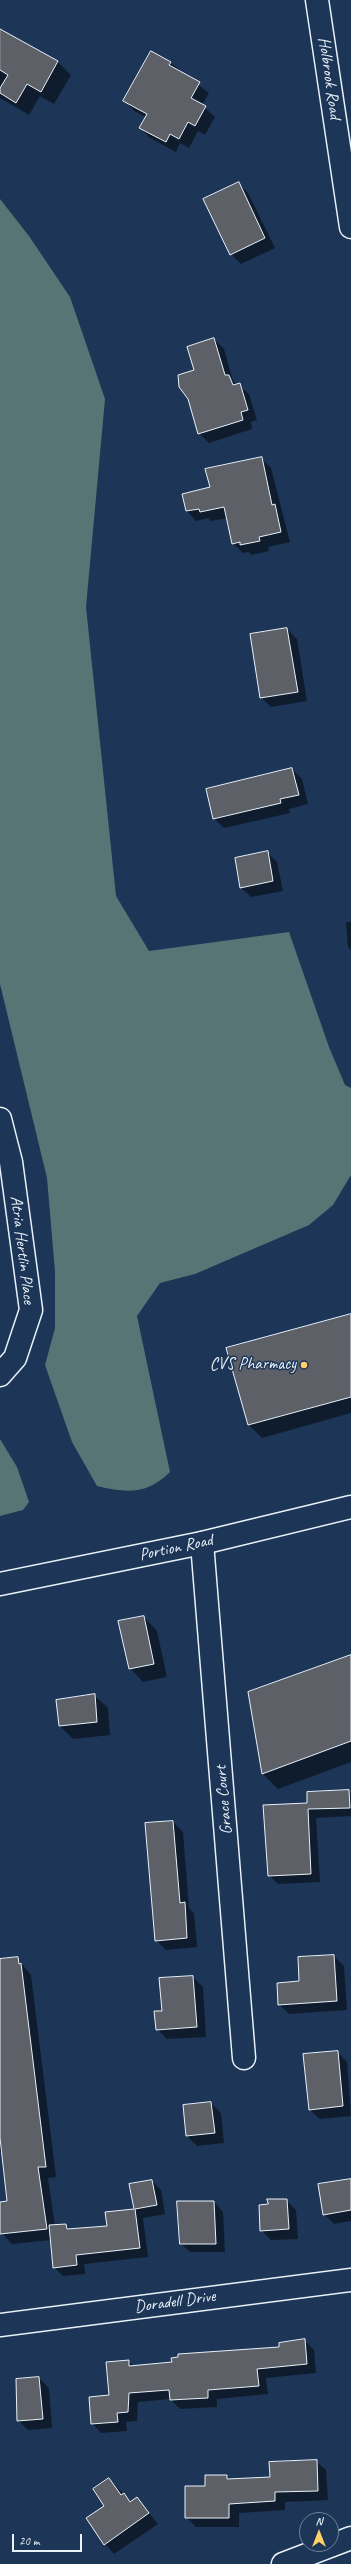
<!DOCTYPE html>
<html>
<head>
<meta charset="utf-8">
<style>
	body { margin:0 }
	#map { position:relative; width:351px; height:2564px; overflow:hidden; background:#1d3557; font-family:Caveat,sans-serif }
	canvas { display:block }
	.north { position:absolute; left:299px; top:2512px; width:40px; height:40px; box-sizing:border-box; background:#1d3557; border:1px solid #6e8097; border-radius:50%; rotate:0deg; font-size:11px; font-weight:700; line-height:16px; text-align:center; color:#e8f1f8 }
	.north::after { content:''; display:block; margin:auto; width:14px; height:18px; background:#ffd166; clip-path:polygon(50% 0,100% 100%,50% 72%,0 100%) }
	.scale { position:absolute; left:12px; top:2534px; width:70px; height:18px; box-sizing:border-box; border:2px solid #e8f1f8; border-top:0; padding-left:5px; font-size:12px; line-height:14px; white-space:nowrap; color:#e8f1f8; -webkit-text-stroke:3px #1d3557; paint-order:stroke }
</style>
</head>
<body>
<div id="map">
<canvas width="351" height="2564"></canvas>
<div class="north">N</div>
<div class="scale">20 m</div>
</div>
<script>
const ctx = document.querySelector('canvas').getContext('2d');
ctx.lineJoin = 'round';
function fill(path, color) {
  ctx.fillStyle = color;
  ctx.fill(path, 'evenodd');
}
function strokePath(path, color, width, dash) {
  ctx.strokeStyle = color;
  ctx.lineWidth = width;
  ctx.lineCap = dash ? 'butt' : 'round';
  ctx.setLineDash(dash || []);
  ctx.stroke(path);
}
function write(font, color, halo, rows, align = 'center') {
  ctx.font = font + ' Caveat,sans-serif';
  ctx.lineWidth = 3;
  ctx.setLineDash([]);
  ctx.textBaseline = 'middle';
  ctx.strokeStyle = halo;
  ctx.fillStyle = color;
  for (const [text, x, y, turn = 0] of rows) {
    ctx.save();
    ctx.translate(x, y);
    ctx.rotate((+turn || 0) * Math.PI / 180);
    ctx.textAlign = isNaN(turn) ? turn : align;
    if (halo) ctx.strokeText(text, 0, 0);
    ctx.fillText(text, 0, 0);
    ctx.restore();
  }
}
const green = new Path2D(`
	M 0,199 L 29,236 L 70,297 L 105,399 L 86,607 L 116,896 L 149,951 L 289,932 L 329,1047 L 345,1085 L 351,1088 L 351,1175 L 333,1205 L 309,1225 L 195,1274 L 160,1283 L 137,1316 L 170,1472 C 147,1495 127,1493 97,1486 L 72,1442 L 45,1365 L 55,1328 L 55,1272 L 47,1178 L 0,984 Z
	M 0,1439 L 17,1467 L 29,1502 L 23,1510 L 0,1516 Z`);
const shadow = new Path2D(`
	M 5,33 L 58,62 L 71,75 L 54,104 L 40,96 L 29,115 L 0,98 L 0,41 Z
	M 151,52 L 171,63 L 209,93 L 202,105 L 215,117 L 205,135 L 198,131 L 189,148 L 180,143 L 176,152 L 150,138 L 140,128 L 146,117 L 134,111 L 125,101 Z
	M 238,183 L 248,193 L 275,248 L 241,264 L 231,254 Z
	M 214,339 L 224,349 L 233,381 L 249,394 L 257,420 L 251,422 L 252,429 L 209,443 L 199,433 L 195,371 Z
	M 261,458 L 271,468 L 290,542 L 268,547 L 269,551 L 251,555 L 249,552 L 243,553 L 233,543 L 228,518 L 211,521 L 208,518 L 196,521 L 187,511 L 211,488 Z
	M 287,629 L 297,639 L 307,701 L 271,707 L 261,697 Z
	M 292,769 L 302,779 L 308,804 L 289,809 L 290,813 L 224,828 L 214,819 Z
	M 267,852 L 277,862 L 283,891 L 251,897 L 241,888 Z
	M 346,922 L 351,922 L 351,950 L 348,947 Z
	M 351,1315 L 351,1413 L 262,1438 L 249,1425 Z
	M 144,1617 L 157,1631 L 167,1677 L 143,1682 L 130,1668 Z
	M 351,1656 L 351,1762 L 278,1789 L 263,1774 Z
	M 94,1695 L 108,1708 L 110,1735 L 73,1739 L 60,1726 Z
	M 349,1791 L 351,1794 L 351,1816 L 316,1818 L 320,1882 L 278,1884 L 269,1875 L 308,1804 Z
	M 173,1822 L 183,1832 L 189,1908 L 194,1913 L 197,1947 L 166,1950 L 156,1940 Z
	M 334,1956 L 344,1966 L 347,2010 L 289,2014 L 279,2004 L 300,1982 Z
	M 17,1958 L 31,1975 L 56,2177 L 48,2178 L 55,2226 L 66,2225 L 71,2230 L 108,2227 L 135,2210 L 131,2184 L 152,2181 L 161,2190 L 165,2214 L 143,2218 L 148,2257 L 84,2264 L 85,2274 L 63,2276 L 54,2267 L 51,2240 L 12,2244 L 2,2233 L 0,2203 L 8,2202 L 3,2151 L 0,2152 L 0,2141 L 5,2141 L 5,2139 L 0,2139 L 0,1960 Z
	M 193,1977 L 203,1987 L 206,2037 L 167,2039 L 157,2029 L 163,2012 Z
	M 337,2052 L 347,2062 L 351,2116 L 320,2119 L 310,2110 Z
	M 211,2103 L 221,2113 L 224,2143 L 197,2146 L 187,2136 Z
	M 351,2180 L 351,2221 L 334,2224 L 324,2214 Z
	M 286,2200 L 296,2210 L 298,2239 L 271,2240 L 261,2230 L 269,2205 Z
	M 214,2202 L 223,2212 L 225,2252 L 190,2252 L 180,2243 Z
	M 304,2340 L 314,2350 L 316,2373 L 266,2378 L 268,2394 L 217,2399 L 217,2407 L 180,2409 L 170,2399 L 138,2402 L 137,2421 L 126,2422 L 127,2431 L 101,2433 L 92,2423 L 129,2361 L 134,2367 L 173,2363 L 280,2348 Z
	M 39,2378 L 49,2388 L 52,2428 L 28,2430 L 18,2420 Z
	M 316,2461 L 326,2470 L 328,2500 L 285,2502 L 285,2510 L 239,2513 L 239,2527 L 196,2527 L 186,2517 L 206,2487 L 227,2476 L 231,2480 L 271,2478 Z
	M 109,2479 L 131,2502 L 137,2498 L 158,2524 L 114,2554 L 105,2544 L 105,2506 Z`);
const building = new Path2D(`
	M 0,29 L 58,61 L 41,92 L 27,84 L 16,103 L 0,93 L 0,88 L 8,75 L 0,70 Z
	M 151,51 L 171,62 L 169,65 L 200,82 L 191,98 L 206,106 L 195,126 L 188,122 L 179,139 L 170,134 L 166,142 L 139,128 L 147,114 L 123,101 Z
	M 239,182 L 265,238 L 230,255 L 203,199 Z
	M 214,338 L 225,375 L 229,375 L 233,385 L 240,383 L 248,410 L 241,412 L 243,420 L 198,434 L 188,399 L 179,387 L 178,375 L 194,370 L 187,347 Z
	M 262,457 L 272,505 L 275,504 L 281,532 L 259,537 L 260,541 L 240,545 L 240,542 L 232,544 L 224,507 L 200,512 L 199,509 L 186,511 L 182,494 L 210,487 L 205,469 Z
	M 287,628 L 298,692 L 260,698 L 250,634 Z
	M 292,768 L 299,795 L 280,799 L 281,803 L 213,819 L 206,789 Z
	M 268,851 L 273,881 L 240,888 L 235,858 Z
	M 351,1314 L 351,1397 L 248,1425 L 226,1348 Z
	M 144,1616 L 154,1664 L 129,1669 L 118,1621 Z
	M 351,1655 L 351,1741 L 262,1774 L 248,1692 Z
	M 95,1694 L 97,1722 L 59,1726 L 56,1700 Z
	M 349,1790 L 350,1808 L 308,1809 L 311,1874 L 268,1876 L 263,1805 L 307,1803 L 307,1792 Z
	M 173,1821 L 180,1903 L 185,1902 L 187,1938 L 155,1941 L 145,1823 Z
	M 334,1955 L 337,2001 L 278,2005 L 277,1983 L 299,1981 L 298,1957 Z
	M 18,1957 L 19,1964 L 21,1963 L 46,2167 L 38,2167 L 47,2229 L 0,2234 L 0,2202 L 7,2201 L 0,2138 L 0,1959 Z
	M 193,1976 L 197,2027 L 156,2030 L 154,2011 L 162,2011 L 159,1978 Z
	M 338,2051 L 343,2106 L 309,2110 L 303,2054 Z
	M 211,2102 L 215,2133 L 186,2136 L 183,2105 Z
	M 351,2179 L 351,2210 L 323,2215 L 318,2184 Z
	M 152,2180 L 157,2205 L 135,2209 L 140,2248 L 76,2255 L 77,2265 L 53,2268 L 49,2225 L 66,2224 L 67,2229 L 107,2226 L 105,2212 L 134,2209 L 129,2184 Z
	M 267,2199 L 287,2199 L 289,2229 L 260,2231 L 259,2205 L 268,2204 Z
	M 177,2201 L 214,2201 L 216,2244 L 180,2244 Z
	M 305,2339 L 307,2364 L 257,2369 L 259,2386 L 208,2390 L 208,2398 L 170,2400 L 169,2390 L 129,2393 L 128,2412 L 117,2413 L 118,2422 L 91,2424 L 89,2397 L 109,2395 L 106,2362 L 129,2360 L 129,2366 L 172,2362 L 171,2358 L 178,2357 L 178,2354 L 279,2347 L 279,2343 Z
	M 39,2377 L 43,2419 L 17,2421 L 16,2379 Z
	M 317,2460 L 318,2491 L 275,2492 L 275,2501 L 229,2504 L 229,2518 L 185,2518 L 185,2486 L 205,2486 L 205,2475 L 227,2475 L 227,2479 L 270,2477 L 269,2462 Z
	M 109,2478 L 121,2495 L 124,2493 L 130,2502 L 137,2497 L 149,2513 L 104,2545 L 86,2518 L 104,2506 L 93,2489 Z`);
const street = new Path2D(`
	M 0,1119 L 11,1162 L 31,1310 L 15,1358 L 0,1375
	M 202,1543 L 244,2058
	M 0,2325 L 351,2280
	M 283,2564 L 351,2538`);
const secondary = new Path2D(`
	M 317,0 L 351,227`);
const primary = new Path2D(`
	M 0,1584 L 202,1543 L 351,1507`);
const markers = [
	[304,1365,4,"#ffd166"]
];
const streetNames = [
	["Holbrook Road",329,78,82],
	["Atria Hertlin Place",22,1250,83],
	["Portion Road",176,1548,-12],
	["Grace Court",224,1800,-95],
	["Doradell Drive",175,2302,-8]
];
const poiNames = [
	["CVS Pharmacy",296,1365]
];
fill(green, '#567574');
fill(shadow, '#0007');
fill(building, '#5e6068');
strokePath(building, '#e8f1f8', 1);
strokePath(street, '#e8f1f8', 25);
strokePath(secondary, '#e8f1f8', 25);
strokePath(primary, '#e8f1f8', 25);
strokePath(street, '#1d3557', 22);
strokePath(secondary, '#1d3557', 22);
strokePath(primary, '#1d3557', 22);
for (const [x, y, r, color] of markers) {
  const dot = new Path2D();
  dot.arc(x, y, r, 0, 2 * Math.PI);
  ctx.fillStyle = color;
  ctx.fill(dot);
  strokePath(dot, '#1d3557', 1.5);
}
write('17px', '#e8f1f8', '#1d3557', streetNames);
write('17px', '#e8f1f8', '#1d3557', poiNames, 'right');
</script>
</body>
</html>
